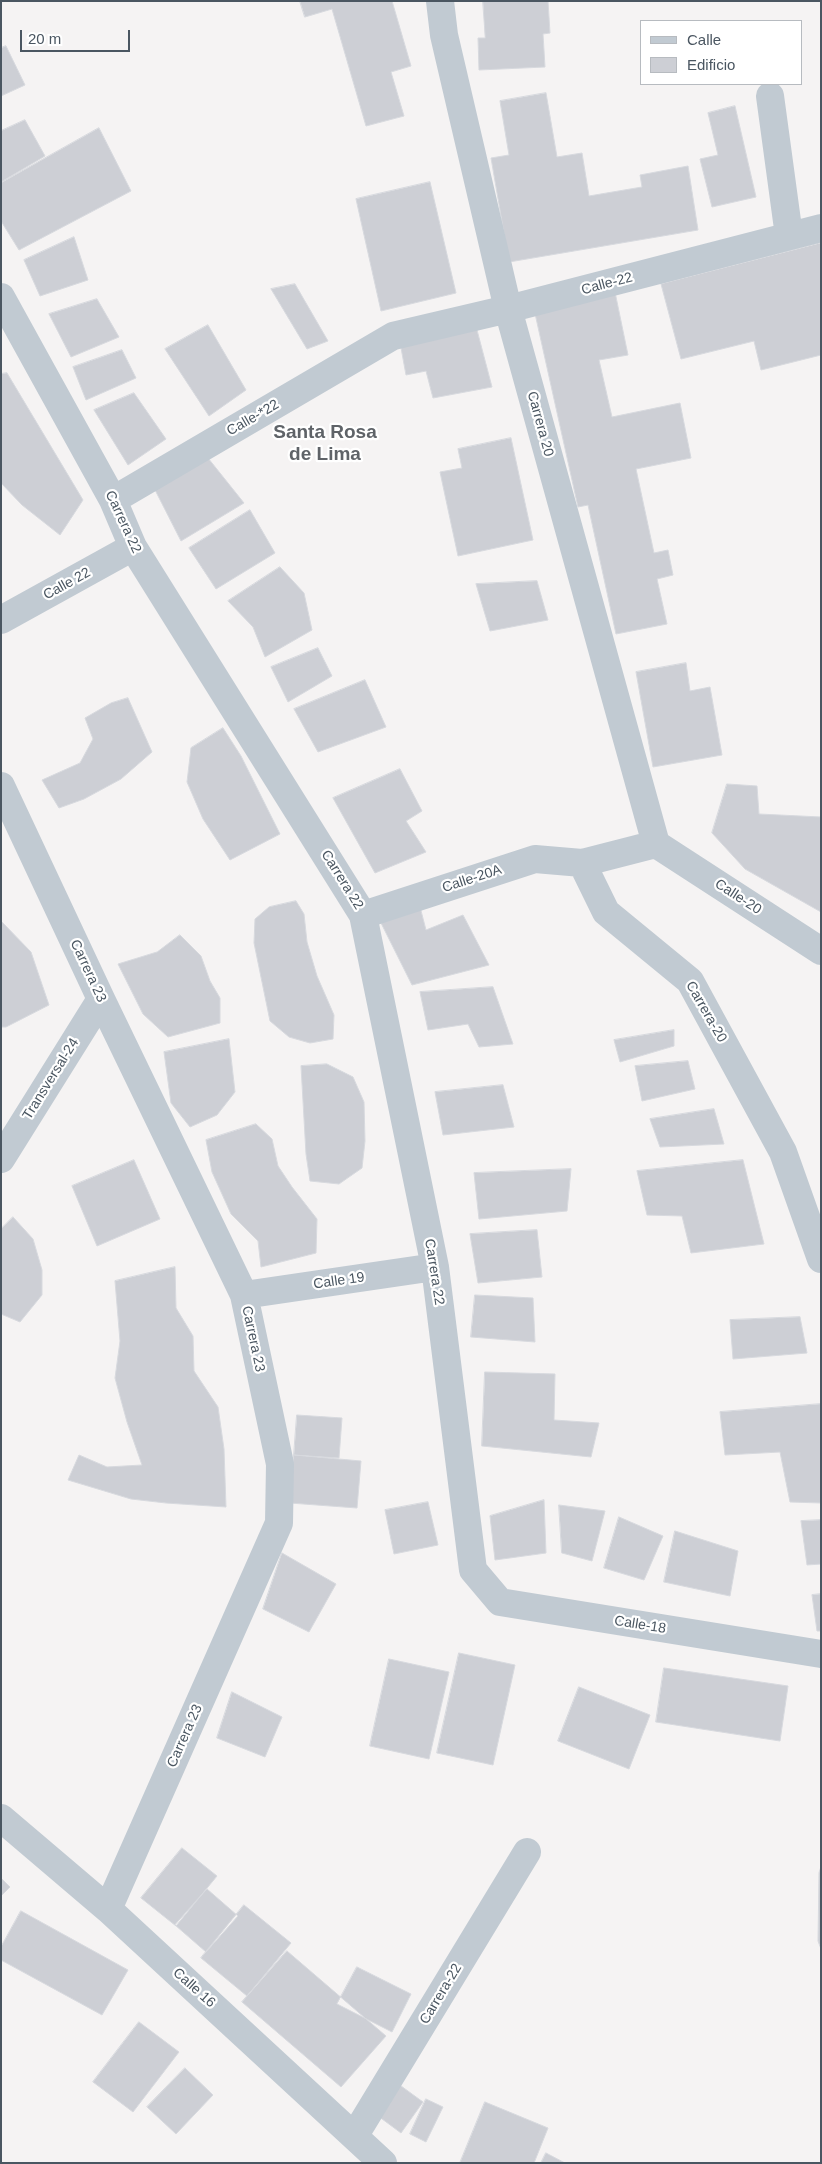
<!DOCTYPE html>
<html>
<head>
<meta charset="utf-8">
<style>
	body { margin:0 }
	#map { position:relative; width:822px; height:2164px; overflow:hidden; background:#f5f3f3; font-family:Helvetica,sans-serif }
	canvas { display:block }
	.frame { position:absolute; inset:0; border:2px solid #4a5661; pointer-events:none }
	.legend { position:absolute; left:640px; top:20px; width:162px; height:65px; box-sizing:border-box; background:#fff; border:1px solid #b7bbc0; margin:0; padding:6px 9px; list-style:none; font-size:15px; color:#4a5661 }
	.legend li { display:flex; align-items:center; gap:10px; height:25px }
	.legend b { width:25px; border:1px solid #b7bbc0 }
	.scale { position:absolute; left:20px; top:30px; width:110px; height:22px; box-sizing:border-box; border:2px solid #4a5661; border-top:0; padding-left:6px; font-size:15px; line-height:18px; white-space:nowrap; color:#4a5661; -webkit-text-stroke:4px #fff; paint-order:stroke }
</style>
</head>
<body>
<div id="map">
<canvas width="822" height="2164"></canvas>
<div class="frame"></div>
<ul class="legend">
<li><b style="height:6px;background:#c1cad2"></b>Calle</li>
<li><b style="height:14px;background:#cdcfd5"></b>Edificio</li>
</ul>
<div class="scale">20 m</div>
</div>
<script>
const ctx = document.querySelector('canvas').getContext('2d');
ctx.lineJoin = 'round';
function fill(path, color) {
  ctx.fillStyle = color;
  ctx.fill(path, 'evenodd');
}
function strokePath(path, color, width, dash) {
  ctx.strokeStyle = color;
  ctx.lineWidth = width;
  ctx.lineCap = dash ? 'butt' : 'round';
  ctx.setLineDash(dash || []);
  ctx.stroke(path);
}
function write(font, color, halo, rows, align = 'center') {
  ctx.font = font + ' Helvetica,sans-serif';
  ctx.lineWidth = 4.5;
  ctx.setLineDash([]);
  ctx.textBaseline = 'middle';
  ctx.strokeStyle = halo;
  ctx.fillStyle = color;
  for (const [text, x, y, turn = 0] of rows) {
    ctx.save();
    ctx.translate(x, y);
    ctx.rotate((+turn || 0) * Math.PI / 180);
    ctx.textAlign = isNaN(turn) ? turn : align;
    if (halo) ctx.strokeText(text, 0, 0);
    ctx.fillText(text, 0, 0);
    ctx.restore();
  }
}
const building = new Path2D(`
	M 300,1 L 392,1 L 411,66 L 391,72 L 404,116 L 366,126 L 332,9 L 305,17 Z
	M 483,1 L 548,1 L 550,33 L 543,34 L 545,67 L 479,70 L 478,38 L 485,38 Z
	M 6,46 L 25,85 L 1,96 L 1,48 Z
	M 546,93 L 557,157 L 582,153 L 589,196 L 642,187 L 640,175 L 688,166 L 698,230 L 509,262 L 491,158 L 509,155 L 500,101 Z
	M 735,106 L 756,197 L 712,207 L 700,159 L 718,155 L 708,113 Z
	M 25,120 L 45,156 L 1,182 L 1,131 Z
	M 99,128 L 131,191 L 19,250 L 1,221 L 1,183 Z
	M 430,182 L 456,293 L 381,311 L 356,199 Z
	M 74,237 L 88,280 L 40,296 L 24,260 Z
	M 821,243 L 821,355 L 761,370 L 754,341 L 681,359 L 661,284 Z
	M 295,284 L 328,341 L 307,349 L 271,289 Z
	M 615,292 L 628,355 L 599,360 L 612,417 L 680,403 L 691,458 L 636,469 L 654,553 L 668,550 L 673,575 L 657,579 L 667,624 L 616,634 L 588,505 L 578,507 L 534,309 Z
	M 97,299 L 119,337 L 71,357 L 49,314 Z
	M 472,311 L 492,387 L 433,398 L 426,371 L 406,375 L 397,326 Z
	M 208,325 L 246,390 L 209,416 L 165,349 Z
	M 122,350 L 136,378 L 86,400 L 73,367 Z
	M 7,373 L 83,500 L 60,535 L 22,505 L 1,483 L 1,374 Z
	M 134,393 L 166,439 L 128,465 L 94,410 Z
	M 511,438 L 533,540 L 458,556 L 440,472 L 462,468 L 458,449 Z
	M 208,458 L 244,503 L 181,541 L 153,486 Z
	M 250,510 L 275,553 L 216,589 L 189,548 Z
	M 280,567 L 304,593 L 312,630 L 265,657 L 253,627 L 228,601 Z
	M 537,581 L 548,620 L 490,631 L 476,584 Z
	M 318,648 L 332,676 L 288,702 L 271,667 Z
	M 686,663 L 690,691 L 710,687 L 722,755 L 653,767 L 636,672 Z
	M 365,680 L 386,727 L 318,752 L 294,709 Z
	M 128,698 L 152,752 L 121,779 L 84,799 L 59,808 L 42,780 L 80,763 L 93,739 L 85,718 L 111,703 Z
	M 223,728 L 241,756 L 280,834 L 230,860 L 203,819 L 187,782 L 191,748 Z
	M 400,769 L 422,811 L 406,821 L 426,852 L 375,873 L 333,798 Z
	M 727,784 L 757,786 L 759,814 L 821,817 L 821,912 L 745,869 L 712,833 Z
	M 418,899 L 426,930 L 463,915 L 489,965 L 412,985 L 375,911 Z
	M 296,901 L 304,914 L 307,942 L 317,976 L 334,1015 L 333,1039 L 310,1043 L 289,1037 L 270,1021 L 254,943 L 255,919 L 269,907 Z
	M 1,921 L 31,952 L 49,1005 L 6,1027 L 1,1027 Z
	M 180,935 L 201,956 L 210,981 L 220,998 L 220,1023 L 168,1037 L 143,1014 L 118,964 L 157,952 Z
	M 493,987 L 513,1044 L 479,1047 L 468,1024 L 428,1030 L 420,992 Z
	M 674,1030 L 674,1046 L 620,1062 L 614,1040 Z
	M 229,1039 L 235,1092 L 217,1115 L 190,1127 L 171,1103 L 164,1052 Z
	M 688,1061 L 695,1089 L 642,1101 L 635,1066 Z
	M 327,1064 L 353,1077 L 364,1102 L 365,1141 L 362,1168 L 339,1184 L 310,1181 L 306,1154 L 301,1066 Z
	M 503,1085 L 514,1127 L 443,1135 L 435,1092 Z
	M 714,1109 L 724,1144 L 660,1147 L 650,1119 Z
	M 256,1124 L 272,1139 L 278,1166 L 292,1187 L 317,1219 L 316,1253 L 261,1267 L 258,1241 L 231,1214 L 212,1172 L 206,1140 Z
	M 134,1160 L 160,1219 L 97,1246 L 72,1186 Z
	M 743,1160 L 764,1244 L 691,1253 L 682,1216 L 647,1215 L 637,1171 Z
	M 571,1169 L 567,1211 L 479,1219 L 474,1173 Z
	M 13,1217 L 33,1239 L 42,1270 L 42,1295 L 20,1322 L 1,1314 L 1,1229 Z
	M 537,1230 L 542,1277 L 478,1283 L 470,1234 Z
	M 175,1267 L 176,1308 L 193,1336 L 194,1371 L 218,1407 L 224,1449 L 226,1507 L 166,1503 L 131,1499 L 68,1480 L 79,1455 L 107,1467 L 142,1465 L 127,1422 L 115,1378 L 120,1341 L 115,1281 Z
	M 475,1295 L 533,1298 L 535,1342 L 471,1337 Z
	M 800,1317 L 807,1353 L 733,1359 L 730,1320 Z
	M 485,1372 L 555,1374 L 554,1420 L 599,1423 L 591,1457 L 482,1446 Z
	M 821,1404 L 821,1503 L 790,1502 L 780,1452 L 725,1455 L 720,1412 Z
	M 297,1415 L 342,1418 L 339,1458 L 294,1455 Z
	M 294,1455 L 361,1461 L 357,1508 L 290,1503 Z
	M 544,1500 L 546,1553 L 495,1560 L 490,1516 Z
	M 428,1502 L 438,1545 L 394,1554 L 385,1510 Z
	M 559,1505 L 605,1511 L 592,1561 L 562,1553 Z
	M 619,1517 L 663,1536 L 644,1580 L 604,1568 Z
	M 821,1520 L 821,1564 L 807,1565 L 801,1521 Z
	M 675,1531 L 738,1551 L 730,1596 L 664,1582 Z
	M 282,1553 L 336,1584 L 309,1632 L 263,1609 Z
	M 821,1594 L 821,1631 L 817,1631 L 812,1595 Z
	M 459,1653 L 515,1665 L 493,1765 L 437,1753 Z
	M 389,1659 L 449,1672 L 429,1759 L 370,1746 Z
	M 664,1668 L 788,1686 L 780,1741 L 656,1722 Z
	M 579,1687 L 650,1715 L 629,1769 L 558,1741 Z
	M 232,1692 L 282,1717 L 265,1757 L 217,1738 Z
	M 182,1848 L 217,1876 L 176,1926 L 141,1898 Z
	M 821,1867 L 821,1949 L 818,1941 L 819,1873 Z
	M 1,1878 L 10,1887 L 1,1896 Z
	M 207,1889 L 238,1916 L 206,1952 L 175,1925 Z
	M 244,1905 L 291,1943 L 247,1996 L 201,1958 Z
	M 21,1911 L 128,1970 L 102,2015 L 1,1960 L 1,1947 Z
	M 287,1951 L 386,2036 L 341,2087 L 242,2002 Z
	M 357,1967 L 411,1994 L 392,2032 L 337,2004 Z
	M 139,2022 L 179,2052 L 133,2112 L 93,2082 Z
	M 185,2068 L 213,2095 L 176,2134 L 147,2107 Z
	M 397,2083 L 423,2102 L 401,2133 L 374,2113 Z
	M 426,2099 L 443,2107 L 426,2142 L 410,2134 Z
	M 485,2102 L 548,2128 L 534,2163 L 460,2163 Z
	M 546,2153 L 565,2163 L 541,2163 Z`);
const minor = new Path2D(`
	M 440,1 L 444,35 L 508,309 L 656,844
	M 770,96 L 789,236
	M 1,297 L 113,500 L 133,547 L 363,915 L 435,1267 L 473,1570 L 500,1602 L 821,1654
	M 113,500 L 393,336 L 508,309 L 821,228
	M 1,620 L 133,547
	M 1,786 L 101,999 L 244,1295 L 280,1464 L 279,1523 L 108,1909
	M 656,844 L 821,951
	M 582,863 L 606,912 L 690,981 L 783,1152 L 821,1259
	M 363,915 L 535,859 L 582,863 L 656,844
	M 1,1159 L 101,999
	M 244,1295 L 435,1267
	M 1,1818 L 108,1909 L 383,2163
	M 355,2135 L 527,1852`);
const streetNames = [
	["Calle-22",607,284,-15],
	["Calle-*22",253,418,-30],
	["Carrera 20",540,424,75],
	["Carrera 22",123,522,65],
	["Calle 22",67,584,-29],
	["Calle-20A",472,879,-18],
	["Carrera 22",342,880,58],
	["Calle-20",738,897,33],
	["Carrera 23",88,971,65],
	["Carrera-20",706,1012,60],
	["Transversal-24",51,1079,-58],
	["Carrera 22",434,1272,81],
	["Calle 19",339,1281,-8],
	["Carrera 23",253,1339,78],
	["Calle-18",640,1625,9],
	["Carrera 23",185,1736,-66],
	["Calle 16",194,1988,42],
	["Carrera-22",441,1994,-59]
];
const districtNames = [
	["Santa Rosa",325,433],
	["de Lima",325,455]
];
fill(building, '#cdcfd5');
strokePath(building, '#d7d9de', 1);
strokePath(minor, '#c1cad2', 28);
write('14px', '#4a5661', '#fff', streetNames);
write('bold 19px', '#5f6368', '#fff', districtNames);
</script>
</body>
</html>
